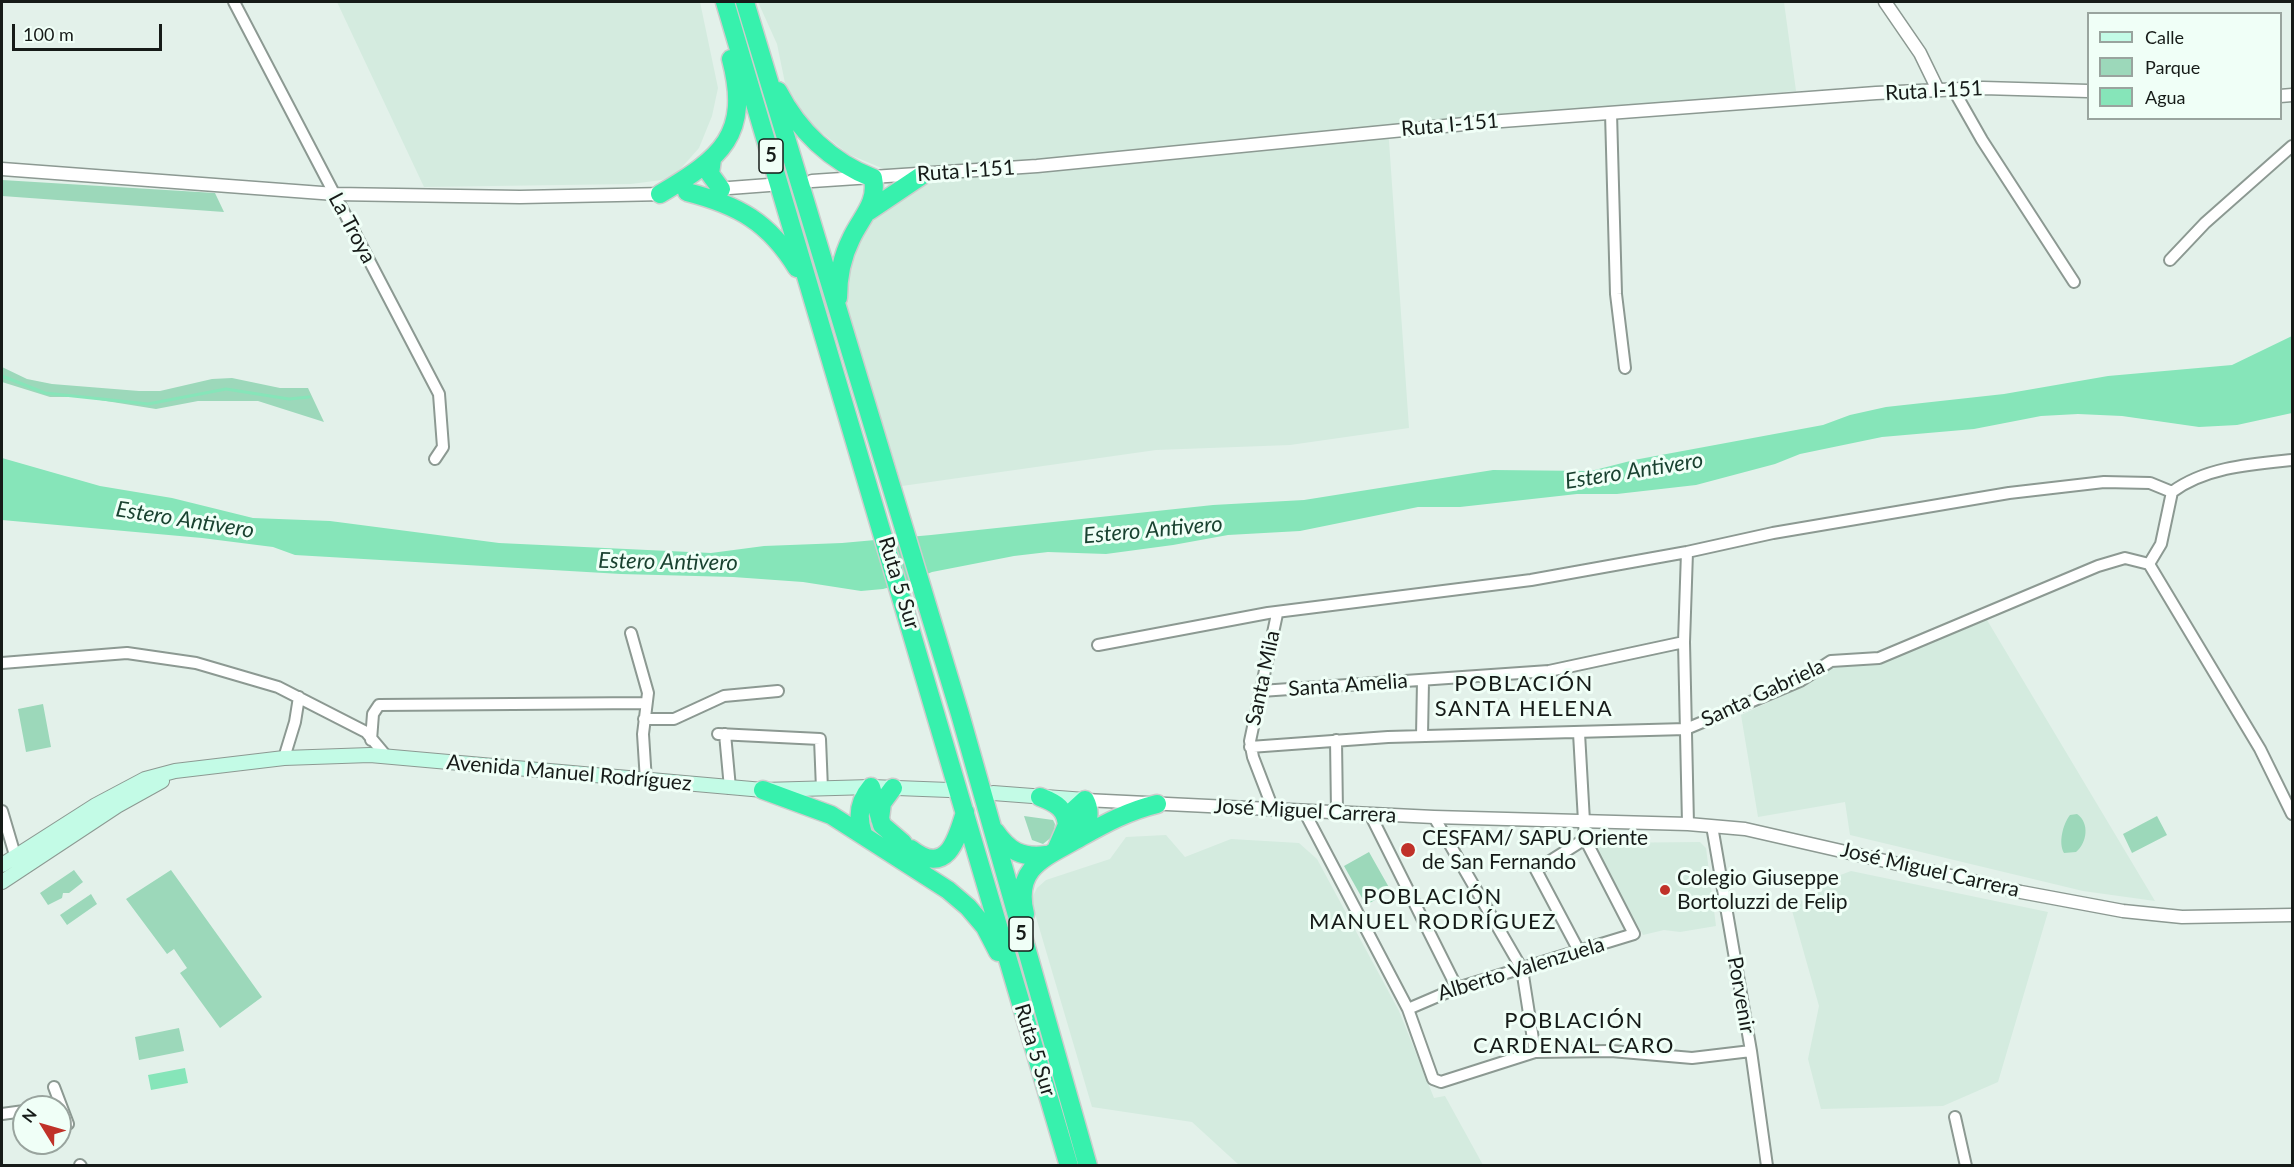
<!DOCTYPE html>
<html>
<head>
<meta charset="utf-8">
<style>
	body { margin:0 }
	#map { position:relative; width:2294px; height:1167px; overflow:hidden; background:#e3f1ea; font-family:Lato,sans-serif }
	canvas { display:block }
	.frame { position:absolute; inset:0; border:3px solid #161b18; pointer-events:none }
	.legend { position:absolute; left:2087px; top:12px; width:195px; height:108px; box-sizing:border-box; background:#f0fff7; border:2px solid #99a49e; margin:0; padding:8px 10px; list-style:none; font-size:18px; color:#161b18 }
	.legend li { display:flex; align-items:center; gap:12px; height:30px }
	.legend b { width:30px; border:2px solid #99a49e }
	.north { position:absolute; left:12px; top:1095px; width:60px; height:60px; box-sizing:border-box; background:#f0fff7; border:2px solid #99a49e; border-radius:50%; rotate:307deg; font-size:16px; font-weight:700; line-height:24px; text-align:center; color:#161b18 }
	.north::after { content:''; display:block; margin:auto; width:21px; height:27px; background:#c03229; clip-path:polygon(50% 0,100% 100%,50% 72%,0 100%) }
	.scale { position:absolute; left:12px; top:24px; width:150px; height:27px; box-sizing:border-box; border:3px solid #161b18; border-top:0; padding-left:8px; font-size:18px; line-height:21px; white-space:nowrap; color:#161b18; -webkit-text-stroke:4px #f0fff7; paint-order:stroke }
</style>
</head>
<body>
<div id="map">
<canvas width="2294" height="1167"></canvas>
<div class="frame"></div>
<ul class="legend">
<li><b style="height:8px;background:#c3fbe6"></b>Calle</li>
<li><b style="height:16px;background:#9cd8ba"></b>Parque</li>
<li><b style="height:16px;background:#86e5b9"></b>Agua</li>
</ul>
<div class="north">N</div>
<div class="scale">100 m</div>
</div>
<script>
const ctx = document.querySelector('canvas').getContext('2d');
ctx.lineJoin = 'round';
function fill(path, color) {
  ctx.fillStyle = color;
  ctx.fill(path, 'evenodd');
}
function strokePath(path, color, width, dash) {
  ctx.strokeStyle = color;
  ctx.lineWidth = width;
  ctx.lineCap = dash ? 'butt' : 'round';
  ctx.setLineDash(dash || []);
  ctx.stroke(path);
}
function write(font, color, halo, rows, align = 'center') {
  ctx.font = font + ' Lato,sans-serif';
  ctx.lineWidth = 6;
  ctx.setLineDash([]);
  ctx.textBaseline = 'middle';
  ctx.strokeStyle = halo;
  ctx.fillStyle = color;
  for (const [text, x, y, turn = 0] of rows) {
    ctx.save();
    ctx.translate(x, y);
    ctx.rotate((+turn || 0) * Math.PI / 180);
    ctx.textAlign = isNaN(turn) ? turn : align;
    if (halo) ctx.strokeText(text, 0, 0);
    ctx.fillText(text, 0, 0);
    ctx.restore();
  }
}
const built = new Path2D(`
	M 337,2 L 700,2 L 718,88 L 712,116 L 699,148 L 675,175 L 662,180 L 631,184 L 424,187 Z
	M 758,2 L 1784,2 L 1796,91 L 1388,127 L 1409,428 L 1290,445 L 1156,450 L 902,486 L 845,303 L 846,285 L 856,245 L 868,221 L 892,203 L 884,169 L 848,154 L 815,127 L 804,114 L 785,83 L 777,44 Z
	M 1987,620 L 2155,901 L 2083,891 L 1850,835 L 1845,802 L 1758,817 L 1741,715 L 1797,689 L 1829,668 L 1880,664 Z
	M 1166,835 L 1185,857 L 1231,839 L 1299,843 L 1317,859 L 1399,1011 L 1434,1098 L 1445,1096 L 1483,1165 L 1239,1165 L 1192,1122 L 1092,1107 L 1031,900 L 1037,888 L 1046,880 L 1110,859 L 1126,837 Z
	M 1700,842 L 1706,848 L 1716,926 L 1680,932 L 1664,930 L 1643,935 L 1593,843 Z
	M 1851,871 L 2048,912 L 1998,1082 L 1943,1106 L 1821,1109 L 1808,1059 L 1819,1006 L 1789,900 L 1813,901 L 1819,876 L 1827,880 Z`);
const green = new Path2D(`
	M 2,180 L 215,193 L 224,212 L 2,196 Z
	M 2,367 L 27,379 L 52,384 L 139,391 L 160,391 L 212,379 L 232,378 L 280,388 L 308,388 L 324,422 L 258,401 L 198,401 L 156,409 L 81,397 L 50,397 L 2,382 Z
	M 43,704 L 51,747 L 26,752 L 18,709 Z
	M 2077,814 C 2090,823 2087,843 2076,852 L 2064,853 C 2058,843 2063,824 2070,815 Z
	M 1024,816 L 1053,820 L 1055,824 L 1053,836 L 1043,844 L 1032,840 Z
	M 2157,816 L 2167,835 L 2132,853 L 2123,834 Z
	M 1369,852 L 1391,891 L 1366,905 L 1344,866 Z
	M 74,870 L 83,882 L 69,893 L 63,893 L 62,898 L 48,905 L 40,893 Z
	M 171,870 L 262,997 L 220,1028 L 180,973 L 187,968 L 174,949 L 167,954 L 126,899 Z
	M 91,894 L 97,904 L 67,925 L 60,915 Z
	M 179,1028 L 184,1051 L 139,1060 L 135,1037 Z`);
const water = new Path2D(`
	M 2292,336 L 2292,413 L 2237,425 L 2199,427 L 2122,416 L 2078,414 L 2041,416 L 1974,429 L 1882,437 L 1800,454 L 1775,464 L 1696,485 L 1617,494 L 1577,494 L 1460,507 L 1418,507 L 1300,531 L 1228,535 L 1173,545 L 1106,554 L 1048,552 L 1014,556 L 932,572 L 908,582 L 883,589 L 861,591 L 803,582 L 733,577 L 621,574 L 295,555 L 273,547 L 202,538 L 2,520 L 2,458 L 100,486 L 172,498 L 253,518 L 330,521 L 499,543 L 711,553 L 764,546 L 842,543 L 931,535 L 1213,505 L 1304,500 L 1493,470 L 1591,471 L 1634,460 L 1823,425 L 1850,415 L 1886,407 L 2004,394 L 2108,376 L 2232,365 Z
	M 185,1068 L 188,1083 L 151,1090 L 148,1075 Z`);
const stream = new Path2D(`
	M 2,376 L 45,393 L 148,404 L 226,389 L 289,399 L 309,397`);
const minor = new Path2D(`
	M 234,2 L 439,394 L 443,447 L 435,459
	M 1953,89 L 1982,140 L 2074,282
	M 1611,113 L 1616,294 L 1625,368
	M 2170,260 L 2205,223 L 2292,146
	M 1687,552 L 1684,642 L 1688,824
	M 2149,564 L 2161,544 L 2172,492 C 2206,467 2252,464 2292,460
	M 631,633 L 648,693 L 643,734 L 646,781
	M 1098,645 L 1268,613 L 1531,580 L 1687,552 L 1773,533 L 2009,493 L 2104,482 L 2150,483 L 2172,492
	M 2,663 L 127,653 L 196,663 L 278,687 L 366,732 L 387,757
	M 1261,691 L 1549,671 L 1684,642
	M 644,719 L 674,719 L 724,696 L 778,691
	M 718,734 L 820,739 L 822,789
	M 725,734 L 730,788
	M 1422,736 L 1423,681
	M 371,740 L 373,714 L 379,705 L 646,703
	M 1336,740 L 1337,812
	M 1250,747 L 1388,737 L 1686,729 L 1800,681 L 1831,661 L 1879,658 L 2098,566 L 2125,558 L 2149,564 L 2260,749 L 2292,814
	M 284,758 L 295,722 L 299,697
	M 1273,809 L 1253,757 L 1250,741 L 1277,614
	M 2,811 L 15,855
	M 1304,811 L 1408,1009 L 1433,1079 L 1441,1082 L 1535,1052 L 1611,1051 L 1692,1058 L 1751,1051
	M 1370,814 L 1457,988
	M 1434,817 L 1522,969 L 1535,1052
	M 1712,826 L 1751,1051 L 1767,1166
	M 1579,951 L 1536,870 L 1585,839
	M 1408,1009 L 1457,988 L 1634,934 L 1585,839 L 1579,733
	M 54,1087 L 68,1124
	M 2,1114 L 24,1111
	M 1955,1117 L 1966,1166
	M 80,1165 L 81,1166`);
const tertiary = new Path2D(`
	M 1885,2 L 1920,53 L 1938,90
	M 2280,96 L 2292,95
	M 2,169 L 335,194 L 520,197 L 665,194
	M 812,181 L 1037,166 L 1475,123 L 1876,93 L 1983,88 L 2088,91
	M 716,189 L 769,185
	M 1085,800 L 1434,817 L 1688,824 L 1745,829 L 2021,892 L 2123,911 L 2182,917 L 2292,915`);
const secondary = new Path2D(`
	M 993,793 L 1085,800
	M 2,865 L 96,805 L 145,779 L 175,771 L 284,758 L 370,755 L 763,790 L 871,787 L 949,790
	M 2,882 L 117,806 L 162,781`);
const motorway = new Path2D(`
	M 725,2 L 1069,1166
	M 745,2 L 960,714 L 1088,1166
	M 778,91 C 798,130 831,162 873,178 C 878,204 861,217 851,239 C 842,257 838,278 838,298
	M 712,159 L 710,174 L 721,189
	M 687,192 C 738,205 769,222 797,268
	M 660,194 C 721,158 751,135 731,59
	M 869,211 L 924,174
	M 871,787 L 882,825 L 903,843
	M 763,790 L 831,815 L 948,890 L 968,907 L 985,927 L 998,952
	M 1040,797 C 1056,803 1067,809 1067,828
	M 880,819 L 882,803 L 893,788
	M 995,831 C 1009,851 1021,858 1046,855
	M 863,834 C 857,817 859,801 871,787
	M 911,849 C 947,877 957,839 965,812
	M 1056,850 L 1073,811 L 1085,800 C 1092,813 1088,827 1078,838
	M 1025,914 C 1013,866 1047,857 1081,837 C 1106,823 1128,811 1157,804`);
const markers = [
	[1408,850,8,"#c03229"],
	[1665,890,6,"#c03229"]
];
const shields = [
	[771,156,24],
	[1021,934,24]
];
const shieldNames = [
	["5",771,156],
	["5",1021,934]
];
const streetNames = [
	["Ruta I-151",1934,91,-3],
	["Ruta I-151",1450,125,-5],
	["Ruta I-151",966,171,-4],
	["La Troya",352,228,62],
	["Ruta 5 Sur",899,583,73],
	["Santa Mila",1263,678,-78],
	["Santa Amelia",1348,685,-4],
	["Santa Gabriela",1763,693,-25],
	["Avenida Manuel Rodríguez",569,773,5],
	["José Miguel Carrera",1305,811,3],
	["José Miguel Carrera",1930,870,13],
	["Alberto Valenzuela",1521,969,-17],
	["Porvenir",1741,995,80],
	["Ruta 5 Sur",1035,1050,73]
];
const poiNames = [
	["CESFAM/ SAPU Oriente",1422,838],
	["de San Fernando",1422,862],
	["Colegio Giuseppe",1677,878],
	["Bortoluzzi de Felip",1677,902]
];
const waterNames = [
	["Estero Antivero",1634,471,-9],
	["Estero Antivero",185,520,9],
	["Estero Antivero",1153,530,-5],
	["Estero Antivero",668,562,1]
];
const neighbourhoodNames = [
	["POBLACIÓN",1524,684],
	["SANTA HELENA",1524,709],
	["POBLACIÓN",1433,897],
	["MANUEL RODRÍGUEZ",1433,922],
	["POBLACIÓN",1574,1021],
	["CARDENAL CARO",1574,1046]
];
fill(built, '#d4ebdf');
fill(green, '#9cd8ba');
fill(water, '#86e5b9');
strokePath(stream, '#86e5b9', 3);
strokePath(minor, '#8c9992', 14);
strokePath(tertiary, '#8c9992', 15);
strokePath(secondary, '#8c9992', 16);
strokePath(motorway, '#cccdcc', 21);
strokePath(minor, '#fff', 10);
strokePath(tertiary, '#fff', 12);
strokePath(secondary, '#c3fbe6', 14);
strokePath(motorway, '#37f1ad', 18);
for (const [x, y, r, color] of markers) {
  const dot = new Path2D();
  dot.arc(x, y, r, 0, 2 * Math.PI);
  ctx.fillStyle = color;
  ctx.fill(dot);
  strokePath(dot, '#f0fff7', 2);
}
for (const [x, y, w] of shields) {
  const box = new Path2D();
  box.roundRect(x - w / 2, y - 17, w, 34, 4.5);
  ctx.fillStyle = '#f0fff7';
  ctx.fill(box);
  strokePath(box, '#161b18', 1.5);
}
write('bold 20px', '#161b18', null, shieldNames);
write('21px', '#161b18', '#f0fff7', streetNames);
write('21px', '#161b18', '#f0fff7', poiNames, 'left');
write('italic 22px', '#194230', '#f0fff7', waterNames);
ctx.letterSpacing = '1.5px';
write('22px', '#161b18', '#f0fff7', neighbourhoodNames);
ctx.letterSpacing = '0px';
</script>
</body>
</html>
